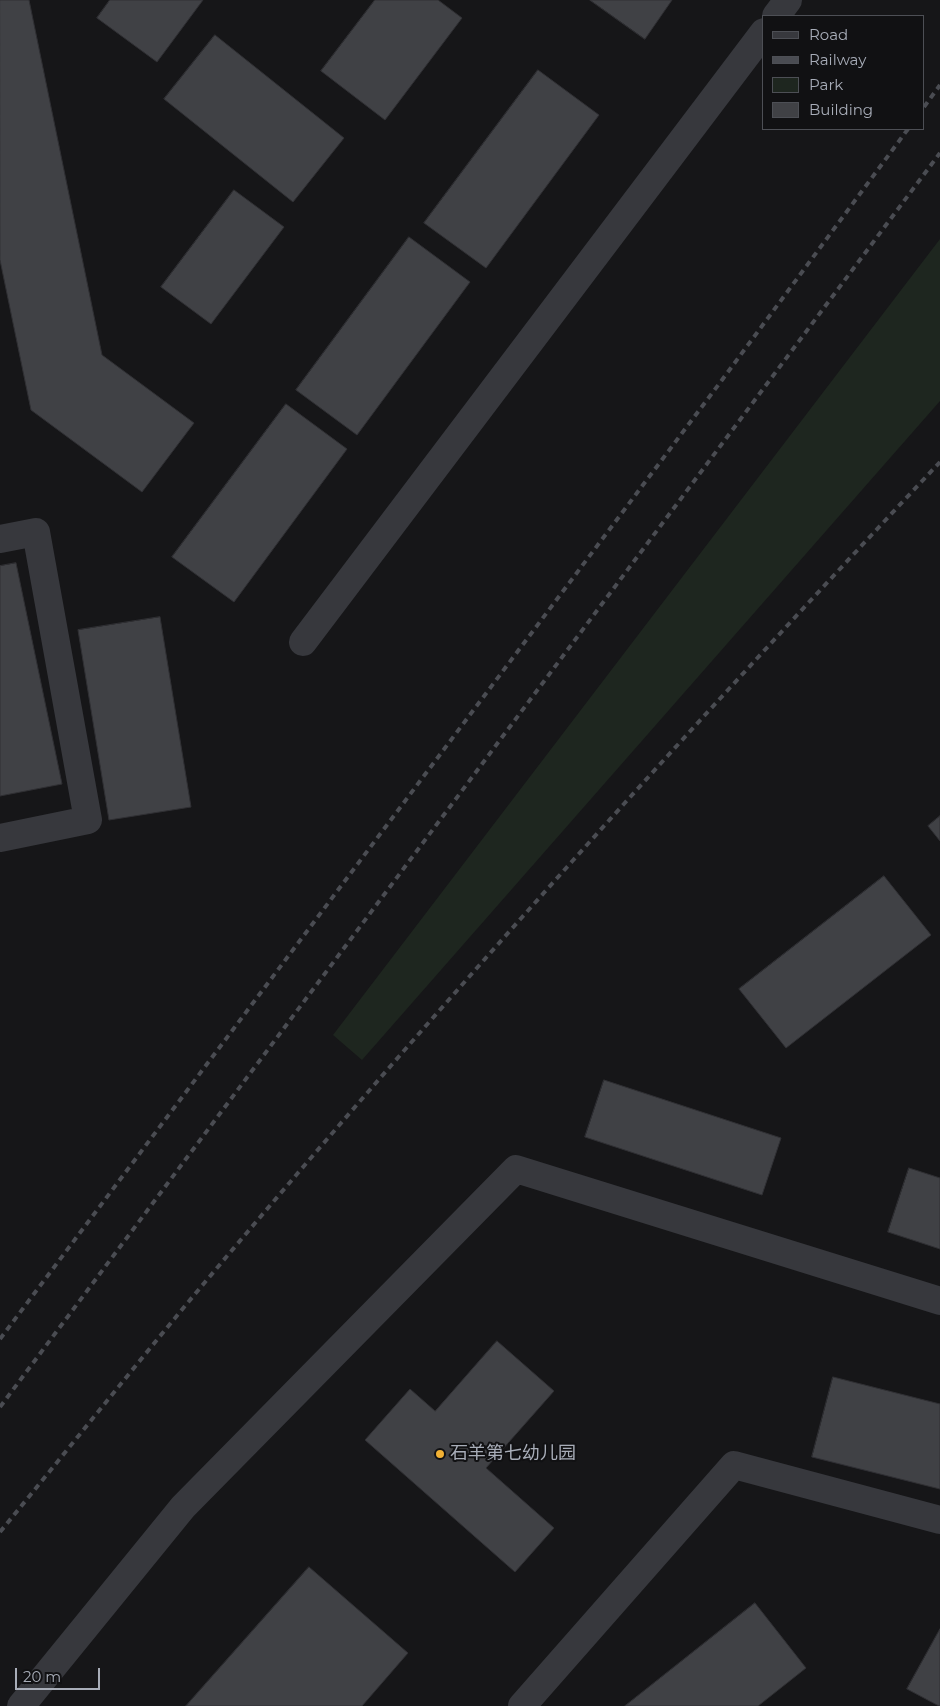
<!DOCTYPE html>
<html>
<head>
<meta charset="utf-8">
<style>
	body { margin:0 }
	#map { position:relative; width:940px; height:1706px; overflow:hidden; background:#161618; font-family:Montserrat,sans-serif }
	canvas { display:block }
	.legend { position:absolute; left:762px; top:15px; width:162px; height:115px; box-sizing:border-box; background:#111113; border:1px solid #4d4f55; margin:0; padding:6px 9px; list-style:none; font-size:15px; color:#a8adb8 }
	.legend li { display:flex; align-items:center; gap:10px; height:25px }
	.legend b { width:25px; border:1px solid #4d4f55 }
	.scale { position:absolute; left:15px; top:1668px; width:85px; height:22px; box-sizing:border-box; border:2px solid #a8adb8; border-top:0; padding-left:6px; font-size:15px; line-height:18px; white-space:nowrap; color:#a8adb8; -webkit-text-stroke:4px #111113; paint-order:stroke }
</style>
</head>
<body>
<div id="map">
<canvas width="940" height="1706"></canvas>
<ul class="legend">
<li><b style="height:6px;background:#37383d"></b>Road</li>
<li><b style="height:6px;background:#4a4c52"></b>Railway</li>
<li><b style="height:14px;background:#1e261f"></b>Park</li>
<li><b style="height:14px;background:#404145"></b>Building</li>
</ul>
<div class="scale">20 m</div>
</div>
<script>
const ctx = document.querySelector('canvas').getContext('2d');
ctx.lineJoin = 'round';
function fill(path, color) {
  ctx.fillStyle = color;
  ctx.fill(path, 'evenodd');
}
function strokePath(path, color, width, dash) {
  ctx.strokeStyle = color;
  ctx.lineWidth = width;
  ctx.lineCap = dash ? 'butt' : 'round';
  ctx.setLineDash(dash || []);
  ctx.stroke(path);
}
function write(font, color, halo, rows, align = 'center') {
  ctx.font = font + ' Montserrat,"Noto Sans SC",sans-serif';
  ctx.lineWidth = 4;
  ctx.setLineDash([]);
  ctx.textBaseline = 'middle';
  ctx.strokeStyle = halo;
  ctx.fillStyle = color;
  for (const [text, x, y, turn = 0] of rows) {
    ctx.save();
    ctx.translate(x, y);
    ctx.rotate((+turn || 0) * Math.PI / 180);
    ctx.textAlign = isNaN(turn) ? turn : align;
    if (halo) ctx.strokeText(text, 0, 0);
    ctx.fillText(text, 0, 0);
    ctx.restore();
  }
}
const green = new Path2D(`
	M 940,239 L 940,401 L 362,1060 L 333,1035 Z`);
const building = new Path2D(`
	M 0,0 L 29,0 L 102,355 L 194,423 L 142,492 L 31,410 L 0,260 Z
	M 110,0 L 203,0 L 157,62 L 97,18 Z
	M 375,0 L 438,0 L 462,18 L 385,120 L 321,71 Z
	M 590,0 L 672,0 L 645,39 Z
	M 215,35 L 344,138 L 293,202 L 164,99 Z
	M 538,70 L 599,115 L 486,268 L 424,223 Z
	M 234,190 L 284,227 L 211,324 L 161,287 Z
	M 409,237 L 470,282 L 357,435 L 296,390 Z
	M 286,404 L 347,449 L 234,602 L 172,557 Z
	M 16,563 L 62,784 L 0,796 L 0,566 Z
	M 160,617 L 191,807 L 109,820 L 78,630 Z
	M 940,816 L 940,841 L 928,826 Z
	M 884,876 L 931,935 L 786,1048 L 739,989 Z
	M 604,1080 L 781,1138 L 762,1195 L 585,1137 Z
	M 909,1168 L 940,1178 L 940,1249 L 888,1232 Z
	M 497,1341 L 554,1391 L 486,1468 L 554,1528 L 515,1572 L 365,1440 L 410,1389 L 435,1411 Z
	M 833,1377 L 940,1404 L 940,1489 L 812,1457 Z
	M 309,1567 L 408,1653 L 362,1706 L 186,1706 Z
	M 755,1603 L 806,1668 L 758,1706 L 625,1706 Z
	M 940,1629 L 940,1706 L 939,1706 L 907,1689 Z`);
const minor = new Path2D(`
	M 776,16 L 788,0
	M 0,539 L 36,532 L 88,820 L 0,838
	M 303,642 L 764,32
	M 21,1706 L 183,1507 L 516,1169 L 940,1301
	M 522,1706 L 734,1465 L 940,1520`);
const rail = new Path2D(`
	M 924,107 L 940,85
	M 0,1339 L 722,380 L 908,129
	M 0,1407 L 940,153
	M 0,1532 C 65,1453 129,1373 195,1294 C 435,1009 685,733 940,462`);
const markers = [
	[440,1454,5,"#f2b134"]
];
const poiNames = [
	["石羊第七幼儿园",450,1454]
];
fill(green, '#1e261f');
fill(building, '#404145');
strokePath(building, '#303034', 1);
strokePath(minor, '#37383d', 28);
strokePath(rail, '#4a4c52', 4, [6, 5]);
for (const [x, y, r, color] of markers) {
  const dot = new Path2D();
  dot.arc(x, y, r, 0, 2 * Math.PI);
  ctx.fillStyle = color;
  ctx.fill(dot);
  strokePath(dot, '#111113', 2);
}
write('18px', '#a8adb8', '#111113', poiNames, 'left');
</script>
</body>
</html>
